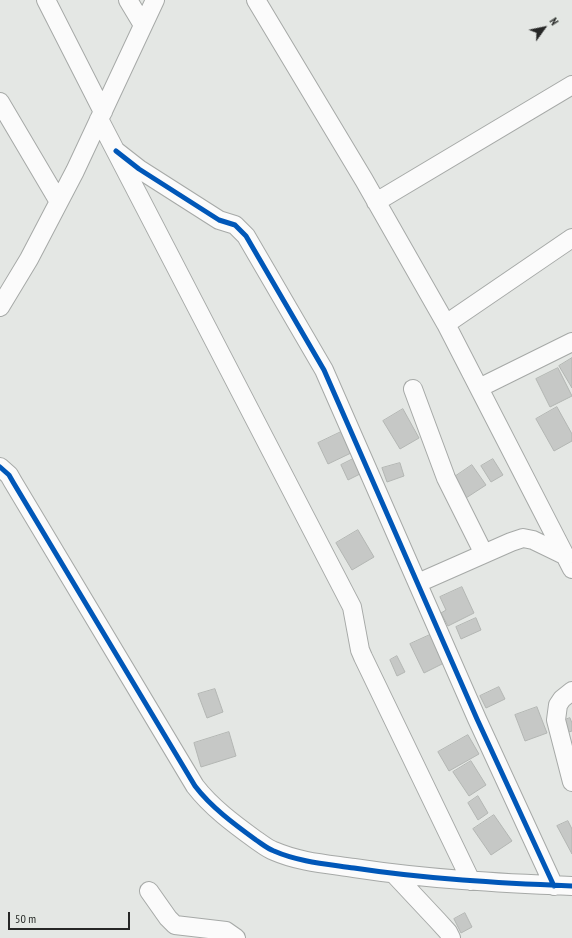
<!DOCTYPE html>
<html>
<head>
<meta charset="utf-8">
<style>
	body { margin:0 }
	#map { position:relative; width:572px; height:938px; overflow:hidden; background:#e4e7e4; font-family:"PT Sans Narrow",sans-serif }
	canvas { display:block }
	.north { position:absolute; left:524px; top:8px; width:40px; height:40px; -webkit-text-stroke:3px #e3e8e3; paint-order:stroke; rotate:57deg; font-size:11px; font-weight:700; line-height:16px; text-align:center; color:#262726 }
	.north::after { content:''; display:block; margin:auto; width:14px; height:18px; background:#262726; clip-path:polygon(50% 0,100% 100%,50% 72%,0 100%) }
	.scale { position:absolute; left:8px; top:912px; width:122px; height:18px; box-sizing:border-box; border:2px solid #262726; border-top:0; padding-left:5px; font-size:12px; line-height:14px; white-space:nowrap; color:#262726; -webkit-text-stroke:3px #e3e8e3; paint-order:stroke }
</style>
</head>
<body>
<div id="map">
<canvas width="572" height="938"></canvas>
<div class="north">N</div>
<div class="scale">50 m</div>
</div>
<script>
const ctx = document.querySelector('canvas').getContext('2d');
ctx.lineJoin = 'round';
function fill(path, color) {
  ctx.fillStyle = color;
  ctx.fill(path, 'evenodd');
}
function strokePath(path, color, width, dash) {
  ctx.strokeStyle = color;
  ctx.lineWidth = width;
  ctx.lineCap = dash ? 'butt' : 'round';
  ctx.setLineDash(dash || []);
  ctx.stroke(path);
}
const building = new Path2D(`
	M 572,358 L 572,388 L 559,366 Z
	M 558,368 L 572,396 L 550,407 L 536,379 Z
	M 557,407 L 572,434 L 572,441 L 554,451 L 536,419 Z
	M 403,409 L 419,438 L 400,449 L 383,421 Z
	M 341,432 L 351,453 L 328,464 L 318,443 Z
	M 357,457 L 364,472 L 348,480 L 341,465 Z
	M 493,459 L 503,475 L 491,482 L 481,466 Z
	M 400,463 L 404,476 L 387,482 L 382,468 Z
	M 472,465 L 486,485 L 466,498 L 453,478 Z
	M 358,530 L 374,557 L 352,570 L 336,543 Z
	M 462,587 L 474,613 L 448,626 L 441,613 L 446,610 L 440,597 Z
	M 476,618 L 481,630 L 461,639 L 456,627 Z
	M 432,634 L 446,662 L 424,673 L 410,644 Z
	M 397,656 L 405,672 L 397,676 L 390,660 Z
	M 499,687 L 505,699 L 486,708 L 480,696 Z
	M 215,689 L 223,712 L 207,718 L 198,694 Z
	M 537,707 L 547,733 L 525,741 L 515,715 Z
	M 570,718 L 572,723 L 572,731 L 566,733 L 562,721 Z
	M 229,732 L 236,756 L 201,767 L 194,743 Z
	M 468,735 L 479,754 L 449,771 L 438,752 Z
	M 471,761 L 486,785 L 469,796 L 453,772 Z
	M 478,796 L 488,813 L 478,820 L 468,803 Z
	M 494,815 L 512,841 L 491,855 L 473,829 Z
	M 568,821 L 572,829 L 572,854 L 557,826 Z
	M 465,913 L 472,927 L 461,933 L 454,919 Z`);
const street = new Path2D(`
	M 46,0 L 103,112
	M 128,0 L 143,25
	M 256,0 L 364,180 L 446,324 L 572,569
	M 0,102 L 59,202
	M 99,119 L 352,607 L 360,650 L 363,657 L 471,881
	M 116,151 L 139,169 L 219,220 L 235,225 L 246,236 L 324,370 L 477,719 L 554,886
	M 376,202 L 572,85
	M 0,307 L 29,259 L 75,171 L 155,0
	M 446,324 L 572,238
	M 479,388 L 572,342
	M 413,389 L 446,478 L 484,554
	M 0,467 L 9,475 L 13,482 L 195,786 C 211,807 234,824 256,840 C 262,844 268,849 274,851 C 299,862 327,864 354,868 C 426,879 499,883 572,886
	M 418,583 L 511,542 L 523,538 L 533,540 L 566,556
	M 572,691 L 562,699 L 558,705 L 556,720 L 572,782
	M 394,874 L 438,921 L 448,932 L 451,938
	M 149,891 L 168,918 L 175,925 L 226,931 L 236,938`);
const cycleway = new Path2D(`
	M 116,151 L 139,169 L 219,220 L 235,225 L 246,236 L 324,370 L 477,719 L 554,886
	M 0,467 L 9,475 L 13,482 L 195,786 C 211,807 234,824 256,840 C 262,844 268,849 274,851 C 299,862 327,864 354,868 C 426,879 499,883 572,886`);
fill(building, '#c6c8c6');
strokePath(building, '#b3b6b3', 1);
strokePath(street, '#a6a9a7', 20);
strokePath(street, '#fbfbfb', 18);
strokePath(cycleway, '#0057b8', 5);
</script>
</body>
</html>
